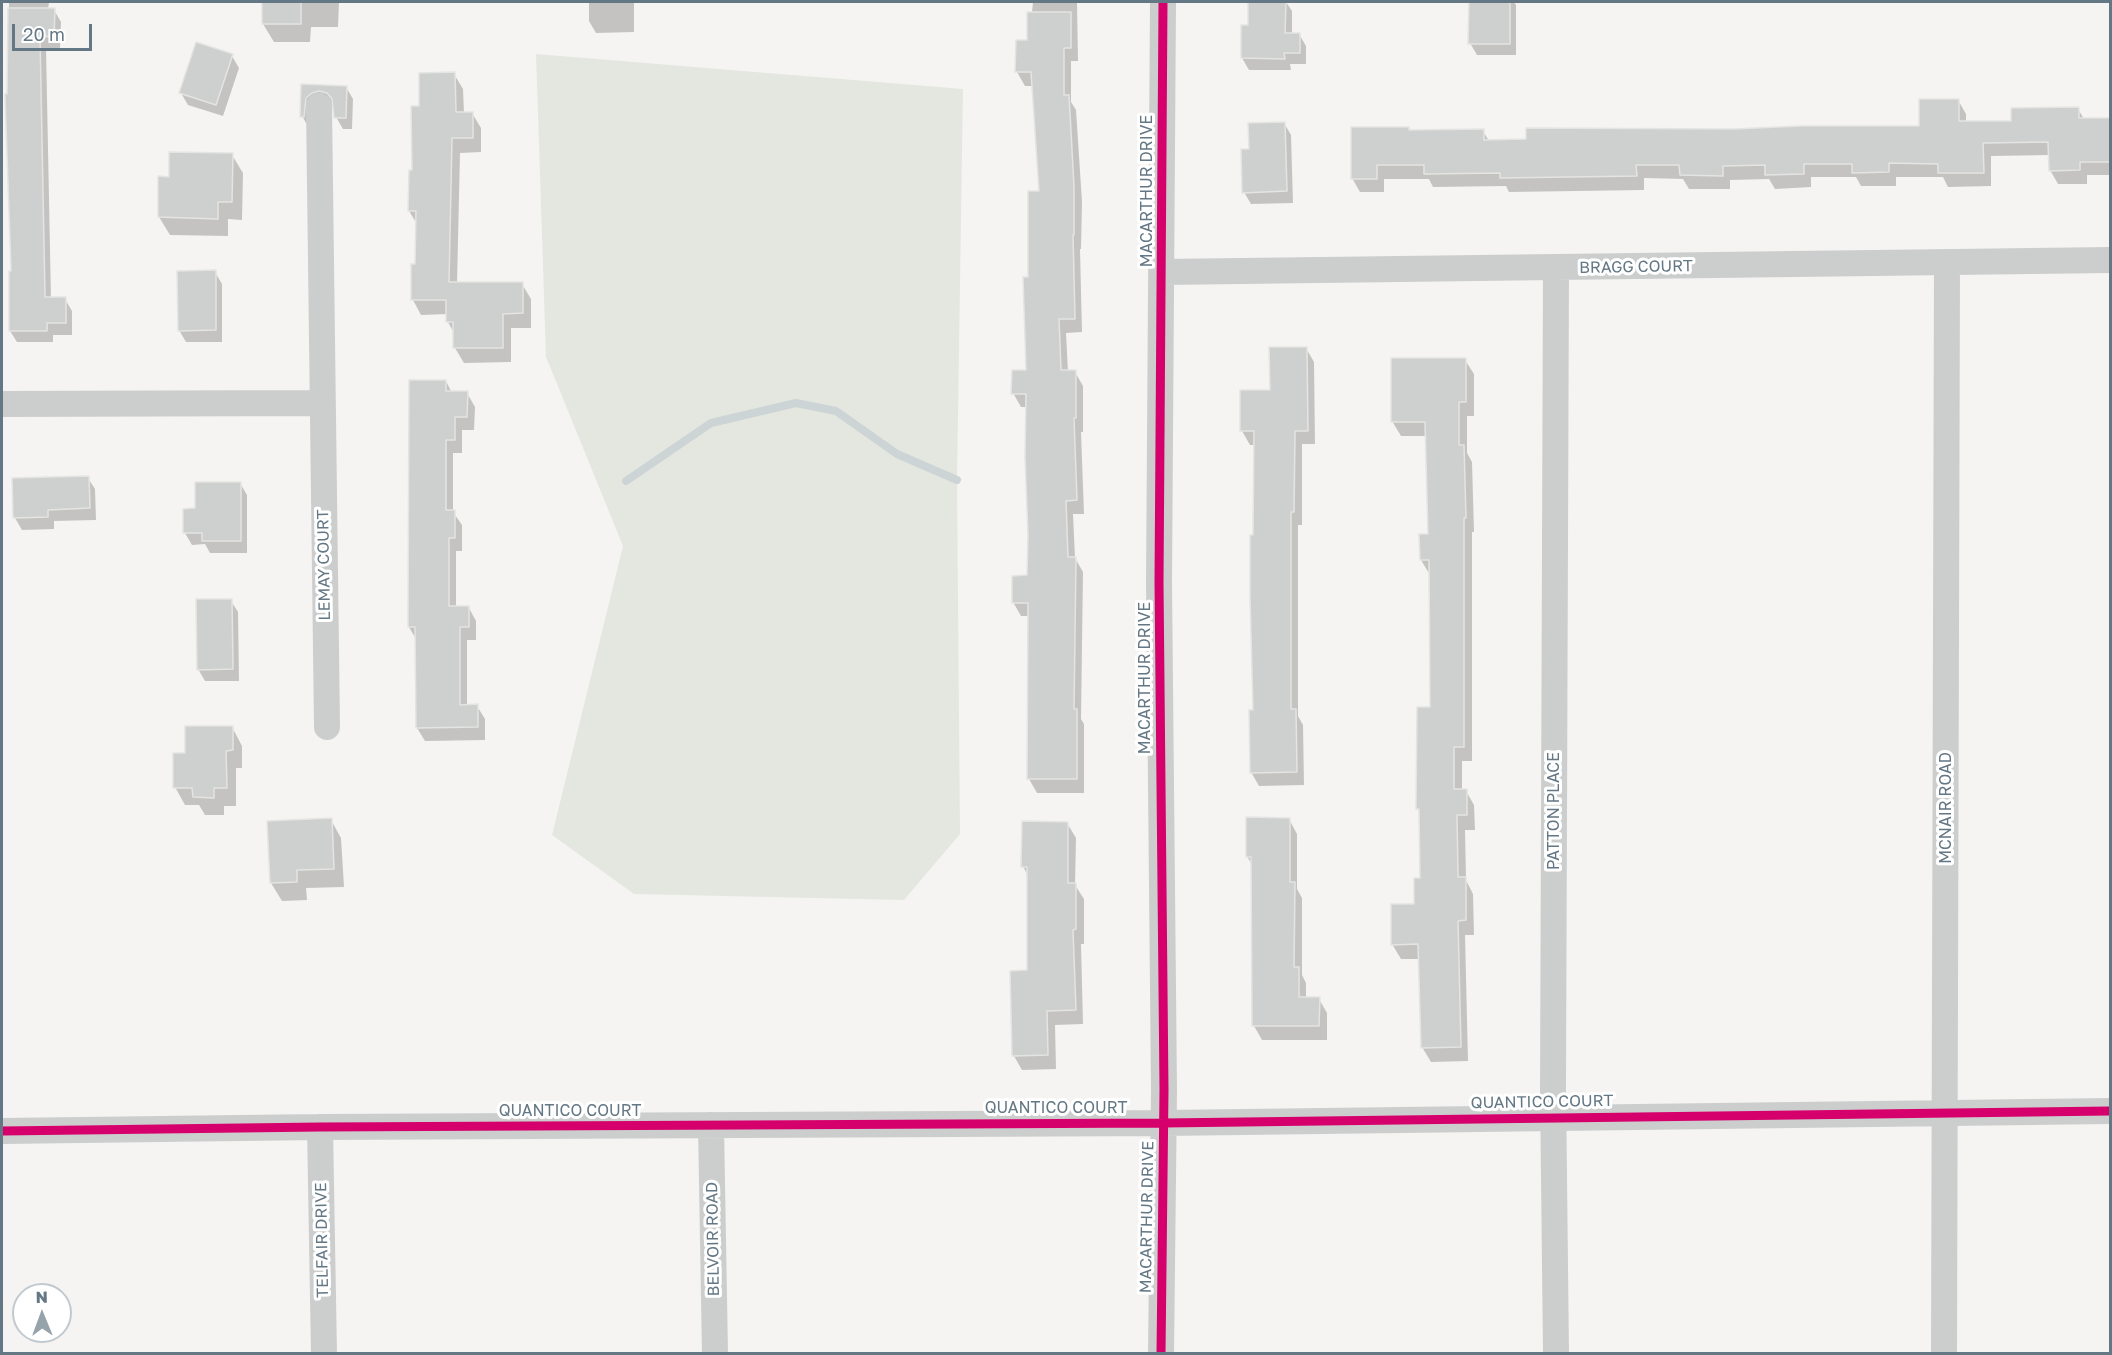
<!DOCTYPE html>
<html>
<head>
<meta charset="utf-8">
<style>
	body { margin:0 }
	#map { position:relative; width:2112px; height:1355px; overflow:hidden; background:#f5f4f2; font-family:"Golos Text",sans-serif }
	canvas { display:block }
	.frame { position:absolute; inset:0; border:3px solid #637784; pointer-events:none }
	.north { position:absolute; left:12px; top:1283px; width:60px; height:60px; box-sizing:border-box; background:#fff; border:2px solid #c1c9ce; border-radius:50%; rotate:359deg; font-size:16px; font-weight:700; line-height:24px; text-align:center; color:#637784 }
	.north::after { content:''; display:block; margin:auto; width:21px; height:27px; background:#96a3aa; clip-path:polygon(50% 0,100% 100%,50% 72%,0 100%) }
	.scale { position:absolute; left:12px; top:24px; width:80px; height:27px; box-sizing:border-box; border:3px solid #637784; border-top:0; padding-left:8px; font-size:18px; line-height:21px; white-space:nowrap; color:#637784; -webkit-text-stroke:4px #fff; paint-order:stroke }
</style>
</head>
<body>
<div id="map">
<canvas width="2112" height="1355"></canvas>
<div class="frame"></div>
<div class="north">N</div>
<div class="scale">20 m</div>
</div>
<script>
const ctx = document.querySelector('canvas').getContext('2d');
ctx.lineJoin = 'round';
function fill(path, color) {
  ctx.fillStyle = color;
  ctx.fill(path, 'evenodd');
}
function strokePath(path, color, width, dash) {
  ctx.strokeStyle = color;
  ctx.lineWidth = width;
  ctx.lineCap = dash ? 'butt' : 'round';
  ctx.setLineDash(dash || []);
  ctx.stroke(path);
}
function write(font, color, halo, rows, align = 'center') {
  ctx.font = font + ' "Golos Text",sans-serif';
  ctx.lineWidth = 6;
  ctx.setLineDash([]);
  ctx.textBaseline = 'middle';
  ctx.strokeStyle = halo;
  ctx.fillStyle = color;
  for (const [text, x, y, turn = 0] of rows) {
    ctx.save();
    ctx.translate(x, y);
    ctx.rotate((+turn || 0) * Math.PI / 180);
    ctx.textAlign = isNaN(turn) ? turn : align;
    if (halo) ctx.strokeText(text, 0, 0);
    ctx.fillText(text, 0, 0);
    ctx.restore();
  }
}
const green = new Path2D(`
	M 536,54 L 963,89 L 957,480 L 960,834 L 904,900 L 634,894 L 552,835 L 623,546 L 546,357 Z`);
const shadow = new Path2D(`
	M 9,2 L 49,2 L 48,10 L 54,10 L 61,22 L 60,48 L 46,48 L 51,299 L 65,299 L 72,311 L 72,335 L 53,335 L 53,342 L 17,342 L 10,331 L 13,272 L 8,96 Z
	M 263,2 L 339,2 L 338,27 L 311,27 L 310,42 L 274,42 L 263,24 Z
	M 589,2 L 634,2 L 634,32 L 596,33 L 589,21 Z
	M 1033,2 L 1077,2 L 1078,61 L 1071,61 L 1071,102 L 1076,110 L 1082,202 L 1081,249 L 1080,249 L 1082,332 L 1066,333 L 1068,372 L 1075,372 L 1083,386 L 1083,432 L 1081,432 L 1084,514 L 1073,514 L 1075,558 L 1083,572 L 1081,719 L 1084,724 L 1084,793 L 1037,793 L 1029,779 L 1030,616 L 1021,616 L 1013,602 L 1029,577 L 1028,407 L 1021,407 L 1013,393 L 1027,372 L 1029,278 L 1040,192 L 1034,86 L 1025,86 L 1017,72 L 1017,42 L 1029,42 Z
	M 1250,2 L 1286,2 L 1292,11 L 1292,34 L 1299,34 L 1306,46 L 1306,64 L 1290,64 L 1291,70 L 1249,70 L 1242,58 L 1250,27 Z
	M 1470,2 L 1514,2 L 1516,5 L 1516,55 L 1477,55 L 1470,43 Z
	M 232,56 L 239,68 L 223,116 L 188,105 L 181,93 Z
	M 454,74 L 463,89 L 464,113 L 472,113 L 481,128 L 481,152 L 460,153 L 457,284 L 522,284 L 531,299 L 531,328 L 511,328 L 511,362 L 464,363 L 455,348 L 455,335 L 448,322 L 448,314 L 421,315 L 413,300 L 416,266 L 417,224 L 409,211 L 421,107 Z
	M 303,86 L 346,87 L 353,99 L 352,129 L 343,129 L 336,117 L 334,105 L 328,103 L 309,128 L 302,116 Z
	M 1958,100 L 1966,114 L 1966,122 L 2012,122 L 2078,109 L 2084,119 L 2110,119 L 2110,175 L 2087,175 L 2087,184 L 2058,184 L 2050,170 L 2050,155 L 1991,156 L 1991,186 L 1948,187 L 1943,177 L 1896,177 L 1896,186 L 1861,186 L 1856,177 L 1811,177 L 1811,187 L 1775,189 L 1769,179 L 1730,180 L 1730,189 L 1689,189 L 1683,179 L 1644,178 L 1644,190 L 1509,192 L 1506,186 L 1433,187 L 1429,179 L 1384,179 L 1384,192 L 1360,192 L 1352,178 L 1408,129 L 1410,132 L 1483,131 L 1489,141 L 1733,130 L 1920,127 Z
	M 1284,123 L 1291,135 L 1293,203 L 1251,204 L 1244,192 L 1251,150 Z
	M 232,155 L 243,173 L 242,220 L 228,219 L 228,236 L 170,235 L 159,217 L 160,178 L 170,178 Z
	M 215,272 L 222,284 L 222,342 L 186,342 L 179,330 Z
	M 1306,348 L 1314,362 L 1315,444 L 1302,444 L 1302,525 L 1298,525 L 1298,716 L 1303,725 L 1304,785 L 1259,786 L 1251,772 L 1254,711 L 1255,445 L 1250,445 L 1242,431 L 1241,392 L 1271,391 Z
	M 1465,360 L 1474,374 L 1474,416 L 1467,416 L 1467,453 L 1472,462 L 1474,532 L 1472,532 L 1472,761 L 1462,761 L 1462,791 L 1466,791 L 1474,805 L 1475,830 L 1465,830 L 1466,880 L 1473,894 L 1474,935 L 1465,935 L 1468,1061 L 1431,1062 L 1422,1047 L 1420,959 L 1401,959 L 1392,944 L 1416,906 L 1422,879 L 1420,813 L 1418,809 L 1432,708 L 1430,575 L 1421,560 L 1430,536 L 1427,436 L 1401,436 L 1392,421 Z
	M 446,381 L 452,393 L 467,393 L 475,407 L 474,430 L 462,430 L 462,453 L 453,453 L 453,512 L 462,525 L 462,551 L 456,551 L 456,608 L 469,608 L 476,621 L 476,640 L 467,640 L 467,706 L 477,706 L 485,719 L 485,740 L 425,741 L 417,728 L 416,639 L 409,627 Z
	M 88,478 L 95,489 L 96,520 L 54,521 L 54,529 L 22,530 L 15,518 Z
	M 240,483 L 247,495 L 247,553 L 210,553 L 205,544 L 192,545 L 185,533 L 197,510 Z
	M 231,601 L 238,612 L 239,681 L 205,681 L 198,669 Z
	M 232,727 L 242,746 L 242,768 L 236,768 L 236,806 L 224,806 L 224,815 L 205,815 L 199,805 L 185,805 L 175,787 L 186,755 Z
	M 1289,819 L 1297,834 L 1297,889 L 1302,898 L 1302,975 L 1306,983 L 1306,999 L 1319,999 L 1327,1013 L 1327,1040 L 1262,1040 L 1254,1026 L 1252,865 L 1247,856 Z
	M 331,820 L 341,838 L 344,887 L 306,888 L 307,900 L 282,901 L 271,883 L 269,823 Z
	M 1067,823 L 1076,838 L 1075,885 L 1084,899 L 1084,944 L 1081,944 L 1083,1024 L 1055,1025 L 1056,1069 L 1022,1070 L 1014,1056 L 1029,972 L 1028,876 L 1023,866 Z`);
const stream = new Path2D(`
	M 626,481 L 711,423 L 796,403 L 836,411 L 897,454 L 957,480`);
const building = new Path2D(`
	M 262,2 L 301,2 L 301,24 L 262,24 Z
	M 1248,2 L 1286,2 L 1285,33 L 1300,33 L 1300,53 L 1284,53 L 1285,59 L 1241,58 L 1241,25 L 1248,25 Z
	M 1469,2 L 1510,2 L 1510,44 L 1468,44 Z
	M 8,8 L 55,8 L 54,37 L 40,36 L 45,297 L 66,297 L 66,323 L 47,323 L 47,331 L 9,331 L 9,271 L 11,271 L 5,94 L 7,94 Z
	M 1027,12 L 1071,12 L 1071,48 L 1064,48 L 1064,95 L 1069,95 L 1074,187 L 1074,235 L 1073,235 L 1075,319 L 1059,319 L 1061,370 L 1076,370 L 1076,418 L 1074,418 L 1077,500 L 1066,501 L 1068,557 L 1076,557 L 1074,709 L 1077,709 L 1077,779 L 1027,779 L 1028,603 L 1012,603 L 1012,576 L 1027,575 L 1028,535 L 1025,457 L 1026,394 L 1011,394 L 1012,370 L 1026,370 L 1023,277 L 1028,277 L 1028,191 L 1039,191 L 1031,72 L 1015,72 L 1016,40 L 1027,40 Z
	M 196,42 L 233,54 L 216,105 L 179,93 Z
	M 455,72 L 456,112 L 473,112 L 473,138 L 452,138 L 449,282 L 523,282 L 523,313 L 503,314 L 503,348 L 453,348 L 453,322 L 446,322 L 446,300 L 411,300 L 411,264 L 415,264 L 416,211 L 408,211 L 409,170 L 412,170 L 411,106 L 419,106 L 419,73 Z
	M 301,84 L 347,86 L 346,118 L 334,118 L 332,99 L 327,93 L 319,91 L 312,93 L 306,98 L 304,117 L 300,117 Z
	M 1919,99 L 1959,99 L 1959,121 L 2011,121 L 2011,108 L 2079,107 L 2079,118 L 2110,118 L 2110,162 L 2080,162 L 2080,170 L 2049,171 L 2048,142 L 1983,143 L 1984,173 L 1938,173 L 1938,164 L 1889,163 L 1889,172 L 1852,173 L 1852,164 L 1804,164 L 1804,174 L 1765,175 L 1765,165 L 1723,166 L 1723,176 L 1680,175 L 1679,165 L 1636,165 L 1637,176 L 1500,178 L 1500,173 L 1424,174 L 1424,165 L 1377,165 L 1377,179 L 1351,179 L 1351,127 L 1409,127 L 1409,130 L 1484,129 L 1484,140 L 1526,139 L 1526,128 L 1733,129 L 1802,126 L 1919,126 Z
	M 1285,122 L 1287,191 L 1242,193 L 1241,149 L 1249,149 L 1248,123 Z
	M 169,152 L 233,153 L 232,202 L 218,202 L 218,219 L 158,217 L 158,176 L 169,177 Z
	M 216,270 L 216,330 L 178,331 L 177,271 Z
	M 1269,347 L 1307,347 L 1308,431 L 1295,431 L 1294,512 L 1291,512 L 1291,709 L 1296,709 L 1297,772 L 1250,773 L 1249,710 L 1253,710 L 1250,596 L 1250,535 L 1253,535 L 1254,431 L 1240,431 L 1240,390 L 1270,390 Z
	M 1391,358 L 1466,358 L 1466,402 L 1459,402 L 1459,445 L 1464,445 L 1466,518 L 1464,518 L 1464,747 L 1454,747 L 1454,789 L 1467,789 L 1467,815 L 1457,815 L 1458,877 L 1466,877 L 1466,920 L 1458,921 L 1461,1047 L 1421,1048 L 1418,944 L 1391,945 L 1391,904 L 1414,904 L 1414,878 L 1420,878 L 1419,809 L 1416,809 L 1417,707 L 1430,707 L 1429,560 L 1420,560 L 1419,534 L 1428,534 L 1425,422 L 1391,422 Z
	M 409,380 L 446,380 L 446,391 L 468,391 L 467,417 L 455,417 L 455,440 L 446,440 L 446,510 L 455,510 L 455,538 L 449,538 L 449,606 L 469,606 L 469,627 L 460,627 L 460,705 L 478,704 L 478,727 L 416,728 L 415,627 L 408,627 Z
	M 89,476 L 90,508 L 48,510 L 48,517 L 13,518 L 12,478 Z
	M 195,482 L 241,482 L 241,541 L 202,541 L 202,533 L 183,533 L 183,509 L 195,508 Z
	M 196,599 L 232,599 L 233,669 L 197,670 Z
	M 185,726 L 233,726 L 233,750 L 226,751 L 227,788 L 214,788 L 214,798 L 193,797 L 192,788 L 173,788 L 173,753 L 185,753 Z
	M 1246,817 L 1290,818 L 1290,882 L 1295,882 L 1294,967 L 1299,967 L 1299,997 L 1320,997 L 1319,1026 L 1252,1026 L 1251,857 L 1246,857 Z
	M 332,818 L 334,869 L 297,870 L 297,882 L 270,883 L 267,821 Z
	M 1022,821 L 1068,822 L 1068,883 L 1076,883 L 1076,929 L 1073,930 L 1076,1010 L 1047,1011 L 1048,1055 L 1012,1056 L 1010,971 L 1027,970 L 1027,867 L 1021,867 Z`);
const street = new Path2D(`
	M 319,106 L 327,727
	M 1162,272 L 2110,260
	M 2,404 L 322,403
	M 711,1125 L 715,1354
	M 320,1127 L 324,1354
	M 2,1131 L 320,1127 L 1164,1123 L 2110,1111
	M 1161,1354 L 1164,1090 L 1159,582 L 1163,2
	M 1556,1354 L 1553,1088 L 1556,269
	M 1944,1354 L 1947,262`);
const cycleway = new Path2D(`
	M 2,1131 L 320,1127 L 1164,1123 L 2110,1111
	M 1161,1354 L 1164,1090 L 1159,582 L 1163,2`);
const streetNames = [
	["MACARTHUR DRIVE",1147,191,-90],
	["BRAGG COURT",1636,267,-1],
	["LEMAY COURT",324,565,-91],
	["MACARTHUR DRIVE",1145,678,-90],
	["MCNAIR ROAD",1946,808,-90],
	["PATTON PLACE",1554,811,-90],
	["QUANTICO COURT",1542,1102,-1],
	["QUANTICO COURT",1056,1108],
	["QUANTICO COURT",570,1111],
	["MACARTHUR DRIVE",1147,1217,-89],
	["BELVOIR ROAD",713,1239,-91],
	["TELFAIR DRIVE",322,1240,-91]
];
fill(green, '#e4e7e0');
fill(shadow, '#0003');
strokePath(stream, '#ccd4d5', 8);
fill(building, '#cecfcf');
strokePath(building, '#e4e4e2', 1.5);
strokePath(street, '#cccece', 26);
strokePath(cycleway, '#d6006c', 9);
write('16px', '#637784', '#fff', streetNames);
</script>
</body>
</html>
